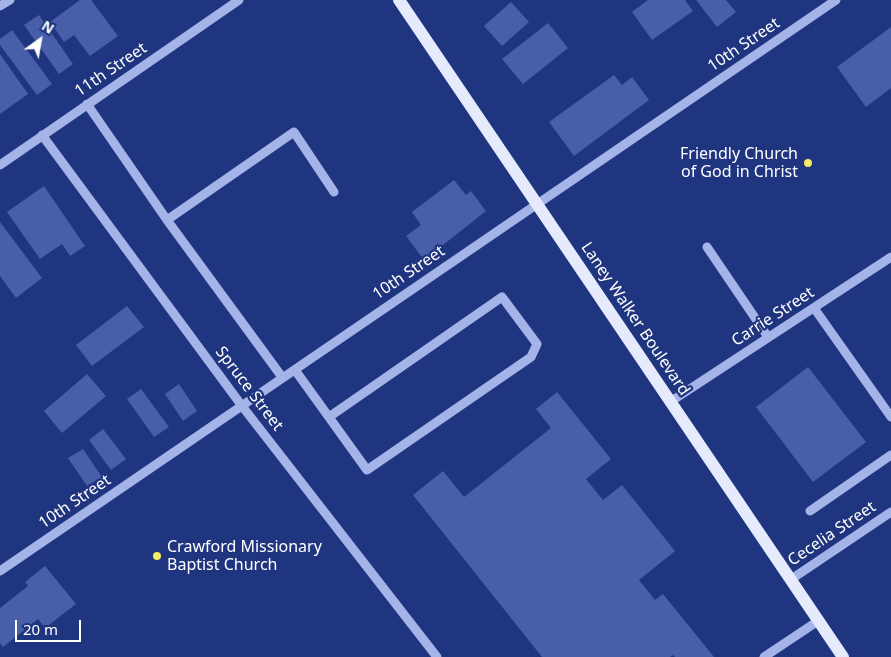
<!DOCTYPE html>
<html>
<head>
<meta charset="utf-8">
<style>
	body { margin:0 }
	#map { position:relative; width:891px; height:657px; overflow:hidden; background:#20357f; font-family:"Noto Sans",sans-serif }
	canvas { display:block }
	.north { position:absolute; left:15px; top:15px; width:50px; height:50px; -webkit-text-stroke:4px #20357f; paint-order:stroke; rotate:32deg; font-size:14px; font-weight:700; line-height:20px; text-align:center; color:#fff }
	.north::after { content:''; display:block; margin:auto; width:18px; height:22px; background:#fff; clip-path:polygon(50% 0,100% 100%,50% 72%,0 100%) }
	.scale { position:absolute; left:15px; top:620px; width:66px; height:22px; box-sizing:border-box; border:2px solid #fff; border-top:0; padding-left:6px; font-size:15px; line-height:18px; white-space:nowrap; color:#fff; -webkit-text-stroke:4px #20357f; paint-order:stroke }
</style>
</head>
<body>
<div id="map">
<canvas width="891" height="657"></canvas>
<div class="north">N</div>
<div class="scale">20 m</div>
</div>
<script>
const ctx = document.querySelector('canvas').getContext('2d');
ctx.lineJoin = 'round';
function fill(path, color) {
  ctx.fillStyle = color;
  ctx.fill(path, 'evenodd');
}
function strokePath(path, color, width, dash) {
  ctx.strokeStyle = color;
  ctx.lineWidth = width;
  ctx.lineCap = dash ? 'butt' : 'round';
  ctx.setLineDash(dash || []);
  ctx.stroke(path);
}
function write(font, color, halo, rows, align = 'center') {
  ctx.font = font + ' "Noto Sans",sans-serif';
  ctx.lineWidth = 4.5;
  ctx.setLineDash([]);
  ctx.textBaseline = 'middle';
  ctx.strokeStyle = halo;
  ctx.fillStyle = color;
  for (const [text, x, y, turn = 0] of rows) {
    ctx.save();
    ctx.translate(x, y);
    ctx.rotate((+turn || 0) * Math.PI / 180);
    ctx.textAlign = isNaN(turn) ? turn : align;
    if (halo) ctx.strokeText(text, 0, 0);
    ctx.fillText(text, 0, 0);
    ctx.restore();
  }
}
const building = new Path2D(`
	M 80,0 L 91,0 L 118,36 L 90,56 L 74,35 L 64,42 L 50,22 Z
	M 648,0 L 685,0 L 693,11 L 652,40 L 632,12 Z
	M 696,0 L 726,0 L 736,12 L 717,27 Z
	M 511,2 L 529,22 L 502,46 L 484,26 Z
	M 39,15 L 73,64 L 59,74 L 24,25 Z
	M 548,23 L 568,48 L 523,84 L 502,59 Z
	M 891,27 L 891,88 L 866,107 L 837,67 Z
	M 12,30 L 52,84 L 37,95 L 0,45 L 0,39 Z
	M 0,54 L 28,94 L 0,114 Z
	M 614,75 L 622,85 L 632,77 L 649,100 L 574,156 L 549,122 Z
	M 454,180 L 466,195 L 471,191 L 486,211 L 424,260 L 406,236 L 421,225 L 412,212 Z
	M 44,186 L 85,246 L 70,256 L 62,244 L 40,259 L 7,212 Z
	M 0,222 L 42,278 L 16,298 L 0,276 Z
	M 127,306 L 144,327 L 92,366 L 76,345 Z
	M 808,367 L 866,442 L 813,482 L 756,407 Z
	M 87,374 L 106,396 L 62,433 L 44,411 Z
	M 179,384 L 197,411 L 183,421 L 165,394 Z
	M 141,389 L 169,427 L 154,437 L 127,399 Z
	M 557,392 L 611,459 L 586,479 L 603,500 L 622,485 L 675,551 L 639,580 L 655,600 L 663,594 L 714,657 L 675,657 L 673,655 L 670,657 L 542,657 L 413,495 L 443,471 L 464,497 L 551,428 L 536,409 Z
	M 103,429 L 126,459 L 111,470 L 89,440 Z
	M 83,449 L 102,477 L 87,486 L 68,458 Z
	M 45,566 L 76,604 L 45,628 L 38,619 L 3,647 L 0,643 L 0,608 L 28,586 L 25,582 Z`);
const minor = new Path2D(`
	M 0,6 L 10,0
	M 87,104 L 167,220 L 282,377
	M 42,135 L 242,406 L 437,657
	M 0,165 L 239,0
	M 167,220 L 294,132 L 334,192
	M 707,247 L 768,337
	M 814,308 L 891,417
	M 295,370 L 367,470 L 531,357 L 537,344 L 502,297 L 329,417
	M 670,402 L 891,257
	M 810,511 L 891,455
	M 0,571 L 836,0
	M 790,580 L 891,512
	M 764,657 L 818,621`);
const major = new Path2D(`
	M 399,0 L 843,657`);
const markers = [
	[808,163,5,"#f5eb65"],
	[157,556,5,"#f5eb65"]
];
const streetNames = [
	["10th Street",744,45,-34],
	["11th Street",111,70,-34],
	["10th Street",409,273,-34],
	["Carrie Street",773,317,-33],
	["Laney Walker Boulevard",635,319,56],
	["Spruce Street",249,389,53],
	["10th Street",75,502,-34],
	["Cecelia Street",832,534,-34]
];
const poiNames = [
	["Friendly Church",798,154],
	["of God in Christ",798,172],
	["Crawford Missionary",167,547,"left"],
	["Baptist Church",167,565,"left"]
];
fill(building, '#485ea9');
strokePath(minor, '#a4b4e8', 9);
strokePath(major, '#e6eafd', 12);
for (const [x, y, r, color] of markers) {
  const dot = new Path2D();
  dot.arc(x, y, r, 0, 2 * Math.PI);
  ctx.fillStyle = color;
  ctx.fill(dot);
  strokePath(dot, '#20357f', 2);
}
write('16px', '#fff', '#20357f', streetNames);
write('16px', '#fff', '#20357f', poiNames, 'right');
</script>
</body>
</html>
